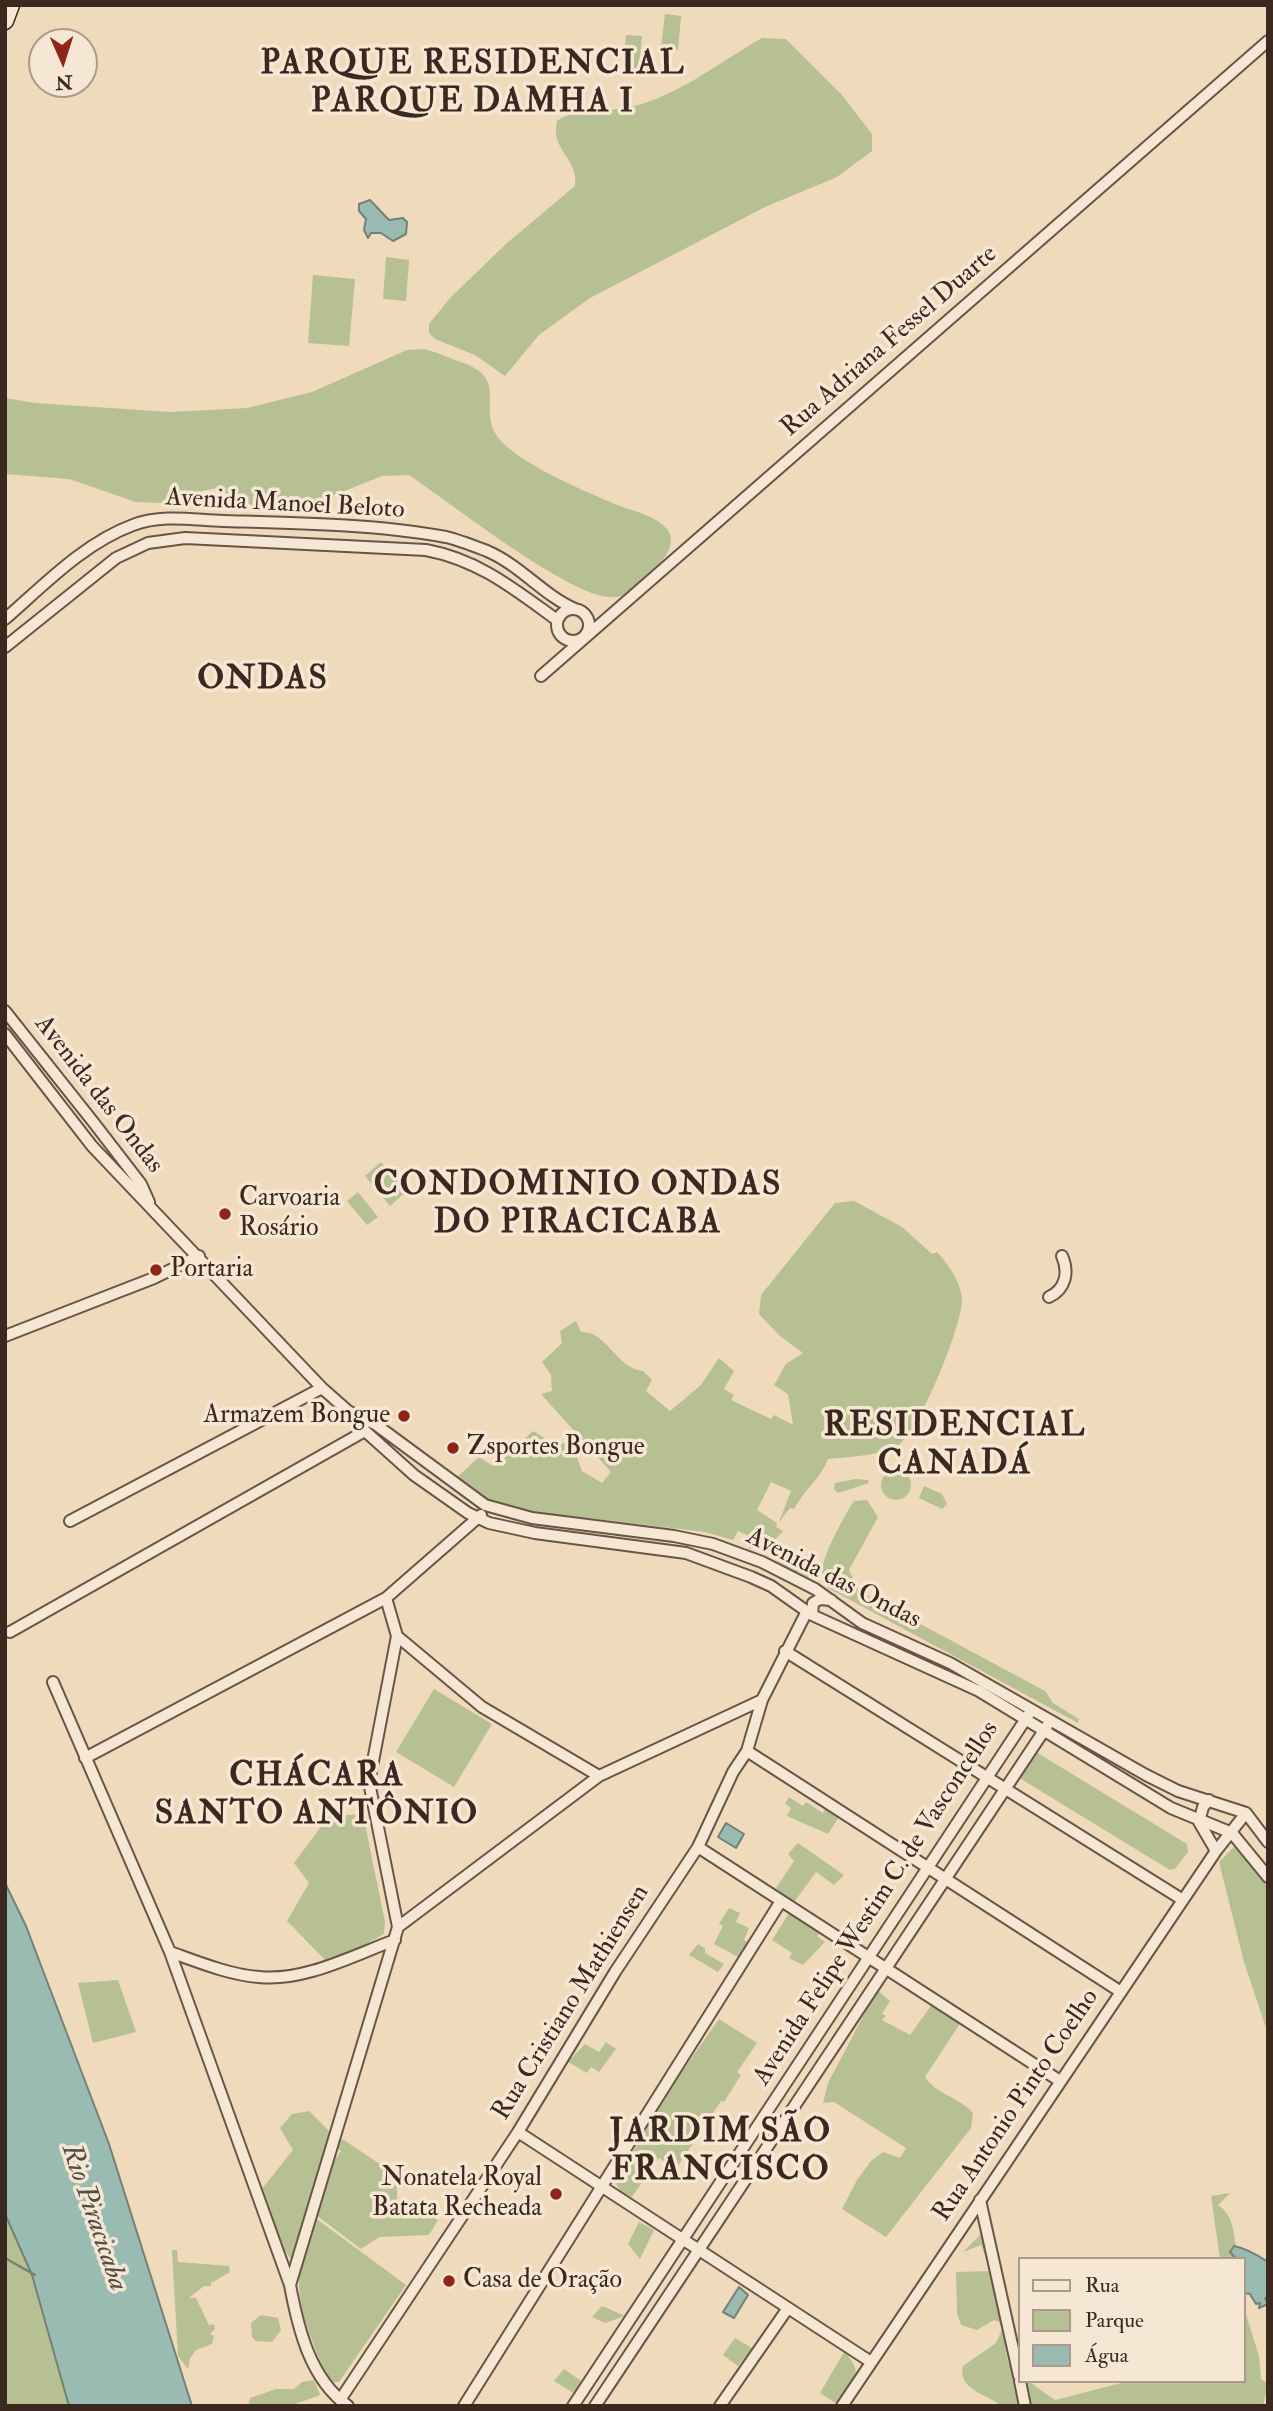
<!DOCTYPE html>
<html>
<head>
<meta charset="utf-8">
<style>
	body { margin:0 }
	#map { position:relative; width:1273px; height:2411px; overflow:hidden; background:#efdabc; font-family:"IM FELL Double Pica",serif }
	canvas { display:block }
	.frame { position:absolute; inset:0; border:7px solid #3b2920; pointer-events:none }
	.legend { position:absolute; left:1018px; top:2257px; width:228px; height:126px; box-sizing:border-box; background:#f5e7d3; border:2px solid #ab9b8b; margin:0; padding:9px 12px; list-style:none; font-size:21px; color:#3b2920 }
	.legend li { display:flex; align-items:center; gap:14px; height:35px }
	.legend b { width:35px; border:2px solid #ab9b8b }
	.north { position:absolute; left:28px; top:28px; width:70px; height:70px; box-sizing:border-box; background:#f5e7d3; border:2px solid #ab9b8b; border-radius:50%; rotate:177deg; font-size:19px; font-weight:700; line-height:28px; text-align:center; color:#3b2920 }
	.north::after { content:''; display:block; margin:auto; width:24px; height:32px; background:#8f2418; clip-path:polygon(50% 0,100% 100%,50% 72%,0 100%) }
</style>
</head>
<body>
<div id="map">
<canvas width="1273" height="2411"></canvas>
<div class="frame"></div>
<ul class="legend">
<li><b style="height:9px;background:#f5e7d3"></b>Rua</li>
<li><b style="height:19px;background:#b6c093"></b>Parque</li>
<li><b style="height:19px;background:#9abbb1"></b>Água</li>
</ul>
<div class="north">N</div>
</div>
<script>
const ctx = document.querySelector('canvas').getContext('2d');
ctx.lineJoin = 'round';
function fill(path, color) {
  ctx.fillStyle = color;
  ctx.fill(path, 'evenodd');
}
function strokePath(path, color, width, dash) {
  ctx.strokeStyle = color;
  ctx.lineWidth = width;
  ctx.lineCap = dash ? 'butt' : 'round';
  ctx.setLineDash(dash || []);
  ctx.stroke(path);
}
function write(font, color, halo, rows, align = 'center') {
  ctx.font = font + ' "IM FELL Double Pica",serif';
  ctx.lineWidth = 7;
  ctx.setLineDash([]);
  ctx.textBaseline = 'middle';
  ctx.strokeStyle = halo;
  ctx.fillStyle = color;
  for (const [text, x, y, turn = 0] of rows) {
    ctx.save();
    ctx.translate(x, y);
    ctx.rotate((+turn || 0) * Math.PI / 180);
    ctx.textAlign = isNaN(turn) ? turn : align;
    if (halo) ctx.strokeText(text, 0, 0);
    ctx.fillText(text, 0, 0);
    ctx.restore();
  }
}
const green = new Path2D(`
	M 665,14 L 681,16 L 678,50 L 661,48 Z
	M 626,35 L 642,36 L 639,70 L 623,69 Z
	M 762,38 L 786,39 L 841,94 L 872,134 L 872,151 L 837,177 L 765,207 L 590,298 L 539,335 L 505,376 L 475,355 L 435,339 L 429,333 L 429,324 L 450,298 L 507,243 L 575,186 C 579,158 550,151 557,121 C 574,108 605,112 626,108 C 676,98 718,63 762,38 Z
	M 386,257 L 409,260 L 406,301 L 383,299 Z
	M 313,275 L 355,279 L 349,346 L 308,343 Z
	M 423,349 C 435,351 446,357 458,361 C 516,379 470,411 504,444 C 528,467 584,491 615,504 C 632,511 655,515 667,529 C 675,540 669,553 661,562 C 648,574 633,595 615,597 C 576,603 447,500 409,475 L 382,476 L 307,506 L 291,508 L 246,507 L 218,488 L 202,491 L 189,504 L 136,502 L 69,479 L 5,474 L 5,398 L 35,403 L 170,412 L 247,408 L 312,392 L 407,350 Z
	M 381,1162 L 407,1191 L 390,1206 L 365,1176 Z
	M 358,1192 L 378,1217 L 367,1225 L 347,1201 Z
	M 854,1201 L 902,1227 L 932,1254 L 937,1252 C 948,1264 961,1282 962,1299 C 963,1324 918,1435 897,1446 C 877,1456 849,1457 828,1459 C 821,1478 804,1490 794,1509 L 790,1508 L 779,1522 L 791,1491 L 771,1482 L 757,1510 L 777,1523 L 776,1527 L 783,1531 L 773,1542 L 749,1549 L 749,1543 L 743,1542 L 747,1535 L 738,1531 L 733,1540 L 705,1532 L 587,1518 L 583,1522 L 534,1514 L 488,1501 L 454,1480 L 479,1457 L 493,1466 L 498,1464 L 533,1431 L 553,1443 L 572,1444 L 582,1471 L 602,1483 L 611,1472 L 541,1394 L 552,1391 L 551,1375 L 542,1362 L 562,1343 L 560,1331 L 576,1321 L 581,1332 C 606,1330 617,1369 643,1371 L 652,1380 L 646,1391 L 670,1411 L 701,1385 L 719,1358 L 734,1371 L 724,1389 L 734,1395 L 731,1400 L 771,1419 L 774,1415 L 793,1425 L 788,1394 L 774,1385 L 786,1364 L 803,1353 L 780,1336 L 759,1314 L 761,1295 L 835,1203 Z
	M881 1485a15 15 0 1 1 30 0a15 15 0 1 1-30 0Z
	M 855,1479 L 868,1480 L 869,1483 L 838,1493 L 834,1489 L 835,1483 Z
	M 924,1486 L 942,1494 L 947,1504 L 942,1509 L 919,1498 Z
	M 867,1500 L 878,1517 L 849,1570 L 859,1591 L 1045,1691 L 1053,1703 L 1079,1719 L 1078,1723 L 828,1588 C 826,1583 823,1577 822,1572 C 820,1561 846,1512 854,1501 Z
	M 790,1555 L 798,1555 L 806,1564 L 809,1578 L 774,1563 Z
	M 434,1689 L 492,1724 L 454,1787 L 396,1752 Z
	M 1036,1752 L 1187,1844 L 1188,1852 L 1175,1869 L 1170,1870 L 1021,1779 L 1018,1767 Z
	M 789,1797 L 803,1806 L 806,1802 L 823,1813 L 826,1807 L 839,1817 L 828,1834 L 787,1816 L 791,1808 L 785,1804 Z
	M 363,1814 L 385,1922 L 384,1934 L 329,1964 L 287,1921 L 309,1883 L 294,1863 L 329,1816 Z
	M 798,1843 L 844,1875 L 834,1885 L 816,1872 L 795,1901 L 785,1898 L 776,1888 L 794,1861 L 788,1854 Z
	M 1235,1846 L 1268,1886 L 1266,2028 L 1244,1962 L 1219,1862 Z
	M 729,1908 L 740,1913 L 736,1922 L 749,1928 L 744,1940 L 749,1943 L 740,1958 L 714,1944 L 723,1926 L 719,1924 Z
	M 789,1913 L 821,1931 L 817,1936 L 825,1942 L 803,1965 L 789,1958 L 792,1953 L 772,1940 Z
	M 698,1944 L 705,1948 L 705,1953 L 724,1964 L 718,1972 L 689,1955 Z
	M 118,1980 L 136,2032 L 93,2043 L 78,1983 Z
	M 877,1990 L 890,2001 L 882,2014 L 886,2016 L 882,2020 L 910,2035 L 933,2003 L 961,2022 L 925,2077 C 937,2095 959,2097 973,2113 L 971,2128 L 886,2237 L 842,2209 L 857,2180 L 871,2161 L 883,2152 L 900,2158 L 906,2148 L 834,2102 L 823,2103 L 828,2083 Z
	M 719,2019 L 757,2043 L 737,2072 L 741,2075 L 724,2102 L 721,2101 L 676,2169 L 659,2158 L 632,2197 L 621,2192 L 615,2182 L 640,2140 L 638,2134 Z
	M 606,2042 L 616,2049 L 599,2072 L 591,2067 L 587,2073 L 568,2062 L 585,2044 L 599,2052 Z
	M 309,2111 L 330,2132 L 291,2259 L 282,2247 L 261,2190 L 293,2150 L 280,2128 L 292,2114 Z
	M 337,2140 L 344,2140 L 408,2183 L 408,2189 L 397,2184 L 397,2201 L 402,2200 L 409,2204 L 411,2210 L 416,2207 L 438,2220 L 429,2235 L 379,2237 L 361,2249 L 316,2215 L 330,2166 L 341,2151 L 335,2145 Z
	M 1230,2193 L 1218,2205 C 1232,2215 1233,2227 1235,2241 C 1236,2247 1241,2253 1242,2259 L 1220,2259 L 1211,2196 Z
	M 5,2195 L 92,2406 L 5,2406 Z
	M 314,2217 L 406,2285 L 339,2382 L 332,2382 L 327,2376 C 312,2342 294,2304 300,2265 C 302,2249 309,2232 314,2217 Z
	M 639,2222 L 654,2230 L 640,2259 L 628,2244 Z
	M 987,2228 L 1007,2358 L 1012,2372 L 1019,2377 L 1019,2381 L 1028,2381 L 1055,2400 L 1129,2381 L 1243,2381 L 1243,2305 L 1259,2356 L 1261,2379 L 1268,2384 L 1263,2406 L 1001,2406 C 988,2394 957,2390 963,2366 L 996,2343 L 1002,2329 L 999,2322 L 994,2320 L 977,2330 L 961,2325 L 957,2313 L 956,2272 L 991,2271 L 981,2245 L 963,2252 Z
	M 172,2250 L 177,2250 L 178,2262 L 229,2266 L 230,2272 L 211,2283 L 211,2286 L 204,2286 L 189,2298 L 196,2298 L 209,2325 L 214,2324 L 215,2329 L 210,2334 L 214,2336 L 212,2344 L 196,2350 L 190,2358 L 188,2369 L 178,2356 Z
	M 602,2306 L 625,2316 L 605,2323 L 592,2317 Z
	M 261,2315 L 278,2318 L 281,2330 L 272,2342 L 256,2341 L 252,2337 L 251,2323 Z
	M 735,2338 L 752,2348 L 738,2366 L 723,2355 Z
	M 844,2352 C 867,2374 852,2384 835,2403 L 820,2393 Z
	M 564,2369 L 587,2385 L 580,2397 L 554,2381 Z
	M 314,2380 L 320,2395 L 290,2406 L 248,2406 L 250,2398 L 276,2389 L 294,2389 L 302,2382 Z`);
const water = new Path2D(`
	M 370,200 L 389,220 L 403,218 L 407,222 L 406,234 L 393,241 L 381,233 L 371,233 L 368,238 L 364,230 L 366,219 L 359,211 L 359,204 Z
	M 726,1823 L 744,1834 L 736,1848 L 718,1837 Z
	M 5,1883 L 26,1926 L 109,2144 L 192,2406 L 69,2406 L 32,2275 L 5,2214 Z
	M 1234,2246 C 1245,2248 1259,2256 1268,2262 L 1268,2298 L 1265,2298 L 1268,2304 L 1259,2308 L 1260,2303 L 1256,2304 L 1250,2294 L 1243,2293 L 1243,2259 L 1236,2259 L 1230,2252 Z
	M 739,2287 L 748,2295 L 734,2318 L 723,2312 Z`);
const stream = new Path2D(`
	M 5,2258 L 35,2275`);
const street = new Path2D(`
	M557 625a16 16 0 1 1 32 0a16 16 0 1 1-32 0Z
	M 5,619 C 44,585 84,543 133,525 C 162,514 193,520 223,521 C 294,523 376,524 446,537 C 459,540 474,546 487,551 C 520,565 543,595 575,609
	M 5,647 L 116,558 L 148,543 L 185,538 L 426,550 C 479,560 514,589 557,620
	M 541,676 L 1268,41
	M 5,1011 L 94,1123 L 141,1184 L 149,1202
	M 5,1034 L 92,1146 L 322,1388 L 348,1411 L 375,1424 L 485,1505 L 532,1518 L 674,1536 L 713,1544 L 762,1562 L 815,1589 L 862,1623 L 950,1663 L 1146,1775 L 1178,1791 L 1246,1813 L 1268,1842
	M 1049,1297 C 1066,1289 1069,1272 1062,1256
	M 5,1336 L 154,1278 L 199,1256
	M 355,1416 L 365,1431 L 414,1475 L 468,1513 L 489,1523 L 535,1533 L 686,1553 L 751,1577 L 771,1586 L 812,1615 L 979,1691 L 1171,1808 L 1232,1833 L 1268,1877
	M 70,1521 L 322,1388
	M 386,1598 L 397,1636 L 369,1782 L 398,1927
	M 812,1615 L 813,1603 L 820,1599 L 831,1600
	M 10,1632 L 365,1431
	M 397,1636 L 482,1707 L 599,1776
	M 785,1651 L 1183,1900
	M 53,1682 L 170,1952 L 290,2285 C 298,2328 310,2379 348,2406
	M 747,1751 L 1121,1992
	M 85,1758 L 386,1598 L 481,1515
	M 1209,1800 L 1203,1807 L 1199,1822 L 1216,1851
	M 698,1847 L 1060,2081
	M 170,1952 C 198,1962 230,1975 259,1977 C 304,1982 354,1955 395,1940
	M 518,2132 L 871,2362
	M 980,2200 L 1019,2376
	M 290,2285 L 398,1927 L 599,1776 L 762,1700
	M 1020,2381 L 1025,2406
	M 340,2400 L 518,2132 L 615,1972 L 698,1847 L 733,1772 L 747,1751 L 762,1700 L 807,1611
	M 464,2406 L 781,1901
	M 573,2406 L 1029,1714
	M 595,2406 L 1047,1726
	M 720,2406 L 788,2308
	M 842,2406 L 1216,1851 L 1246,1813`);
const secondary = new Path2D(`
	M 5,21 L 11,5`);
const markers = [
	[225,1214,7,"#8f2418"],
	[156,1270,7,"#8f2418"],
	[404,1416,7,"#8f2418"],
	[453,1448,7,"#8f2418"],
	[556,2194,7,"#8f2418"],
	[449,2281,7,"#8f2418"]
];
const streetNames = [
	["Rua Adriana Fessel Duarte",890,342,-41],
	["Avenida Manoel Beloto",285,505,3],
	["Avenida das Ondas",98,1095,52],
	["Avenida das Ondas",833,1579,27],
	["Avenida Felipe Westim C. de Vasconcellos",877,1904,-57],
	["Rua Cristiano Mathiensen",572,2003,-58],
	["Rua Antonio Pinto Coelho",1017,2106,-56]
];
const poiNames = [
	["Carvoaria",239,1199],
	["Rosário",239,1229],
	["Portaria",170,1270],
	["Armazem Bongue",390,1416,"right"],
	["Zsportes Bongue",467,1448],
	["Nonatela Royal",542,2179,"right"],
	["Batata Recheada",542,2209,"right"],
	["Casa de Oração",463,2281]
];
const waterNames = [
	["Rio Piracicaba",93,2218,71]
];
const districtNames = [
	["PARQUE RESIDENCIAL",473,66],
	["PARQUE DAMHA I",473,104],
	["ONDAS",263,681],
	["CONDOMINIO ONDAS",578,1187],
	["DO PIRACICABA",578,1225],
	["RESIDENCIAL",955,1428],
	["CANADÁ",955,1466],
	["CHÁCARA",317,1778],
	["SANTO ANTÔNIO",317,1816],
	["JARDIM SÃO",721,2134],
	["FRANCISCO",721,2172]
];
fill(green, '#b6c093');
fill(water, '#9abbb1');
strokePath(water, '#748177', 2);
strokePath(stream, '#748177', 2.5);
strokePath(street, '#685547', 14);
strokePath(secondary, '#3b2920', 19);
strokePath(street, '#f5e7d3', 10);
strokePath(secondary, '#f5e7d3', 16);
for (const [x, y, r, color] of markers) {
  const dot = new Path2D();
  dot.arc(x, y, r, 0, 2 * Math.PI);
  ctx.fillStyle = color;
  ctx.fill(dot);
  strokePath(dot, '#f5e7d3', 2.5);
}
write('26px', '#3b2920', '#f5e7d3', streetNames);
write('26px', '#3b2920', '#f5e7d3', poiNames, 'left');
write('italic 28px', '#534e44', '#f5e7d3', waterNames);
ctx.letterSpacing = '2px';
write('bold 33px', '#3b2920', '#f5e7d3', districtNames);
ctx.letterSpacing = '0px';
</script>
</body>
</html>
